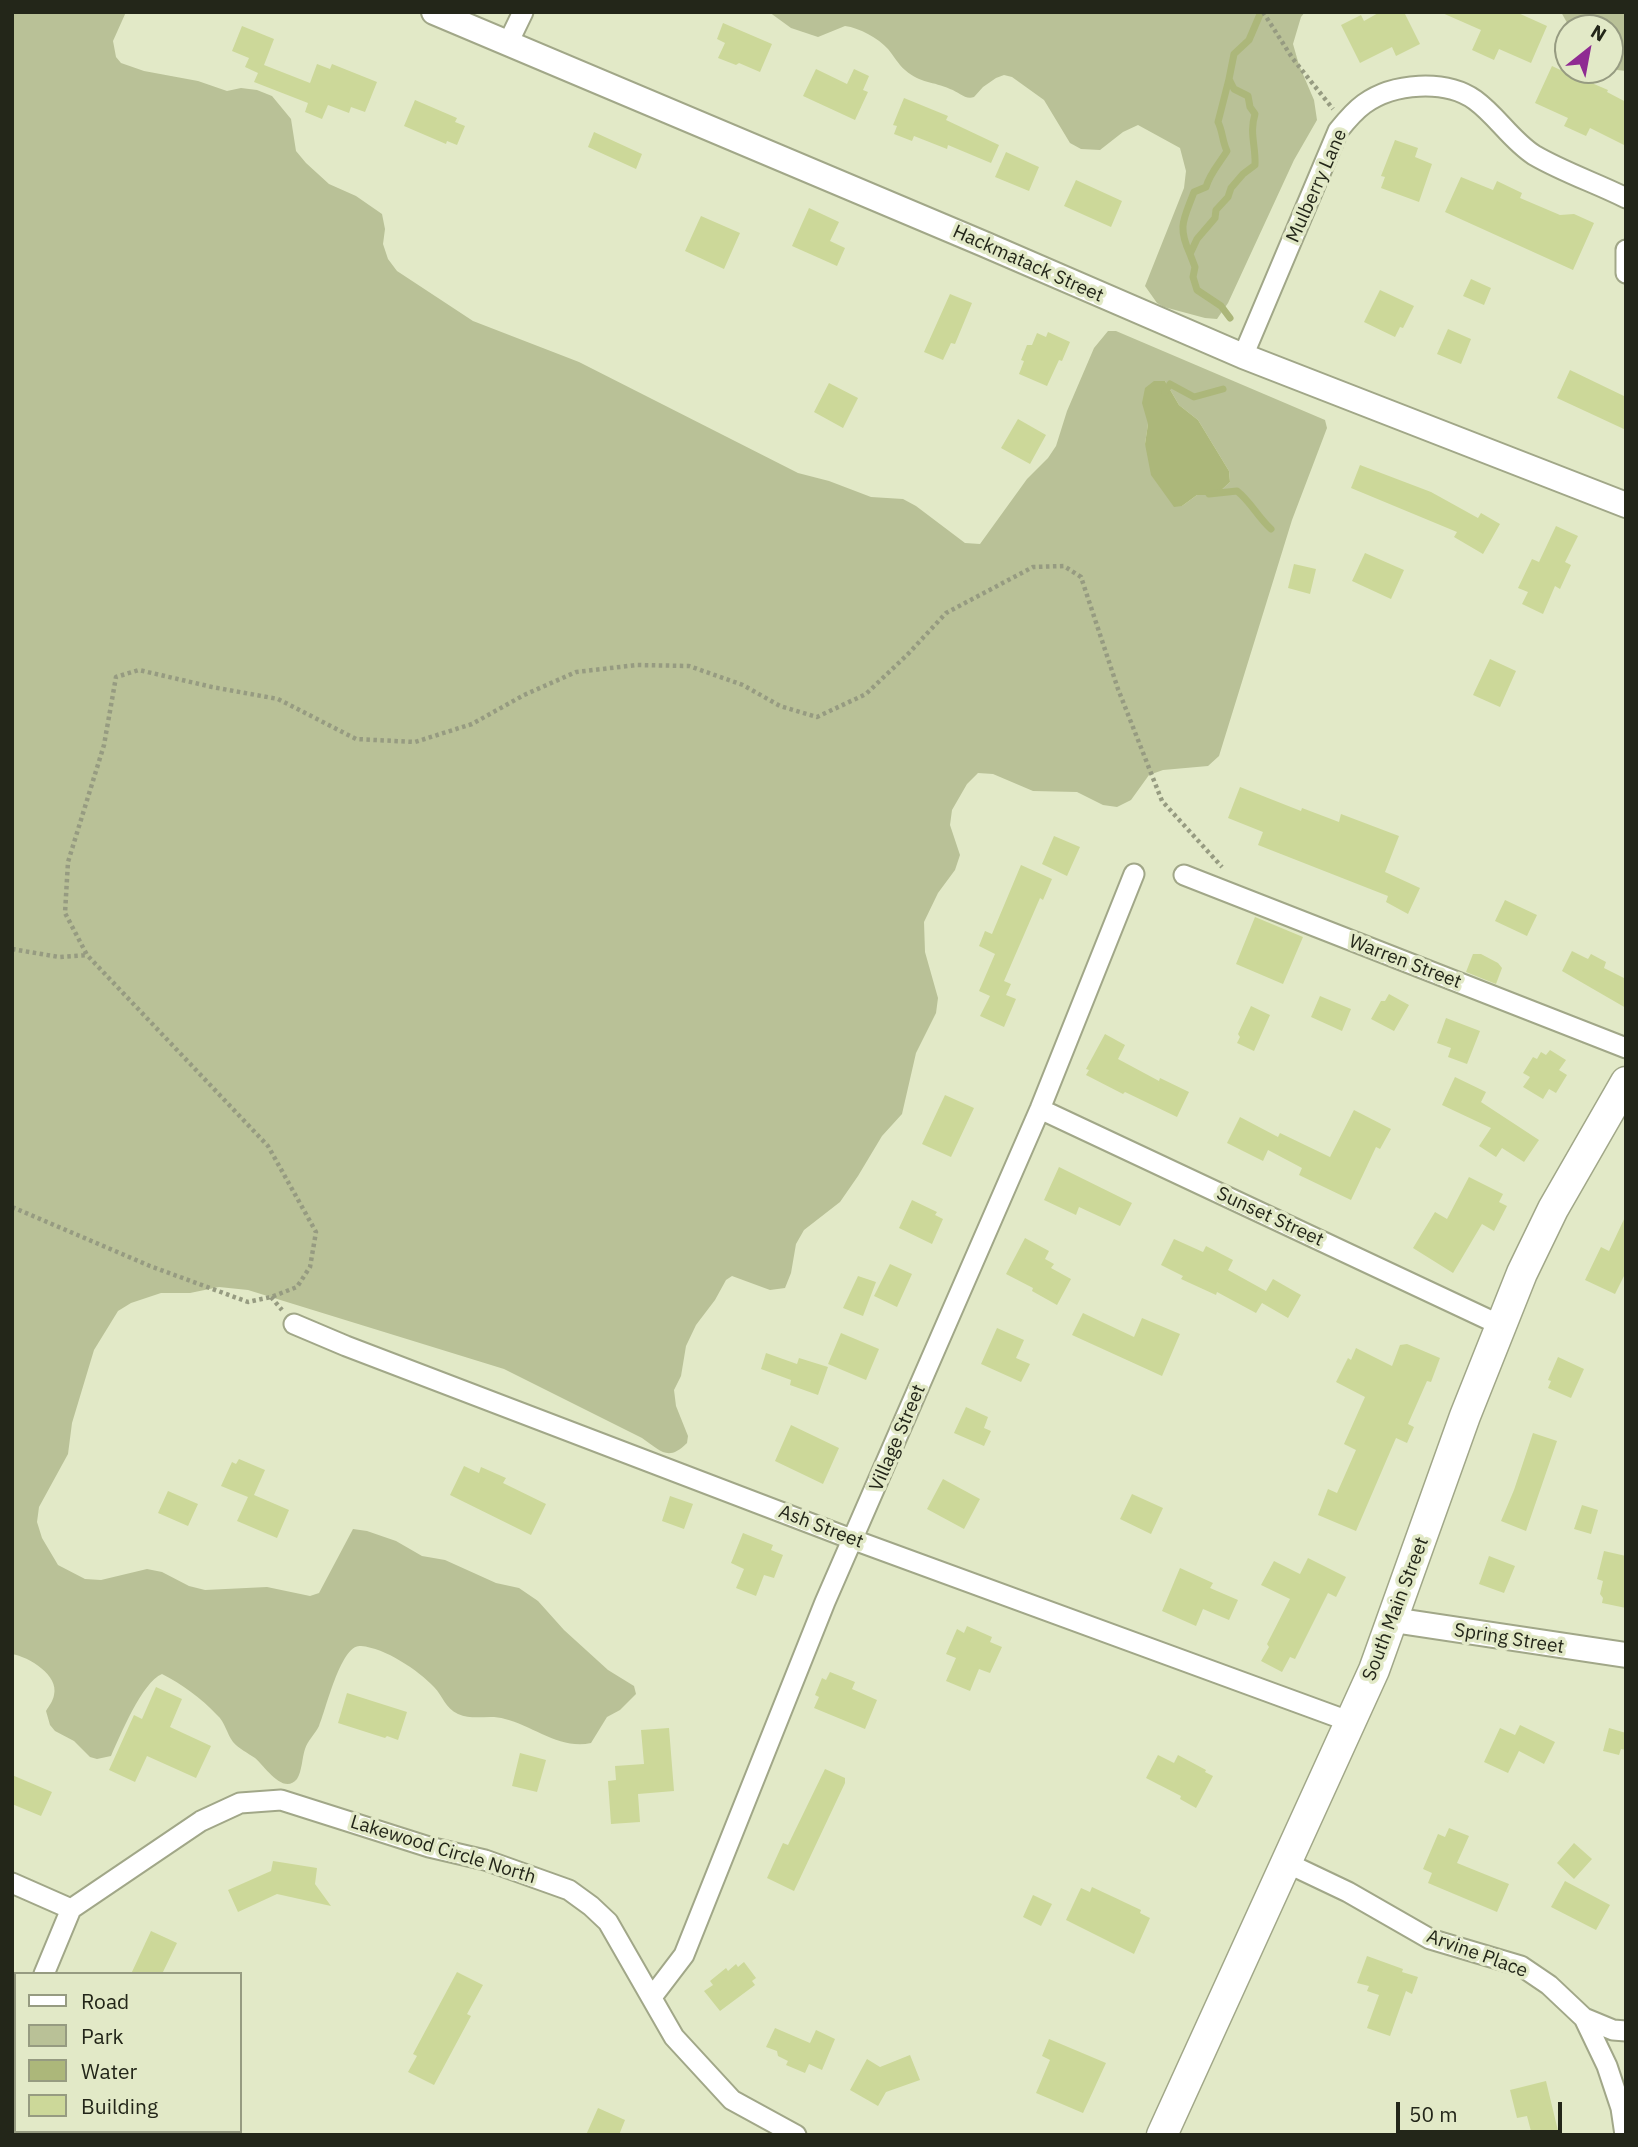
<!DOCTYPE html>
<html>
<head>
<meta charset="utf-8">
<style>
	body { margin:0 }
	#map { position:relative; width:1638px; height:2147px; overflow:hidden; background:#e2e9c7; font-family:"IBM Plex Sans",sans-serif }
	canvas { display:block }
	.frame { position:absolute; inset:0; border:14px solid #232619; pointer-events:none }
	.legend { position:absolute; left:14px; top:1972px; width:228px; height:161px; box-sizing:border-box; background:#e2e9c7; border:2px solid #969b81; margin:0; padding:9px 12px; list-style:none; font-size:21px; color:#232619 }
	.legend li { display:flex; align-items:center; gap:14px; height:35px }
	.legend b { width:35px; border:2px solid #969b81 }
	.north { position:absolute; left:1554px; top:14px; width:70px; height:70px; box-sizing:border-box; background:#e2e9c7; border:2px solid #969b81; border-radius:50%; rotate:31deg; font-size:19px; font-weight:700; line-height:28px; text-align:center; color:#232619 }
	.north::after { content:''; display:block; margin:auto; width:24px; height:32px; background:#8f2b92; clip-path:polygon(50% 0,100% 100%,50% 72%,0 100%) }
	.scale { position:absolute; left:1396px; top:2102px; width:166px; height:32px; box-sizing:border-box; border:4px solid #232619; border-top:0; padding-left:9px; font-size:21px; line-height:24px; white-space:nowrap; color:#232619; -webkit-text-stroke:5px #e2e9c7; paint-order:stroke }
</style>
</head>
<body>
<div id="map">
<canvas width="1638" height="2147"></canvas>
<div class="frame"></div>
<ul class="legend">
<li><b style="height:9px;background:#fff"></b>Road</li>
<li><b style="height:19px;background:#b9c197"></b>Park</li>
<li><b style="height:19px;background:#acb77a"></b>Water</li>
<li><b style="height:19px;background:#ccd899"></b>Building</li>
</ul>
<div class="north">N</div>
<div class="scale">50 m</div>
</div>
<script>
const ctx = document.querySelector('canvas').getContext('2d');
ctx.lineJoin = 'round';
function fill(path, color) {
  ctx.fillStyle = color;
  ctx.fill(path, 'evenodd');
}
function strokePath(path, color, width, dash) {
  ctx.strokeStyle = color;
  ctx.lineWidth = width;
  ctx.lineCap = dash ? 'butt' : 'round';
  ctx.setLineDash(dash || []);
  ctx.stroke(path);
}
function write(font, color, halo, rows, align = 'center') {
  ctx.font = font + ' "IBM Plex Sans",sans-serif';
  ctx.lineWidth = 7;
  ctx.setLineDash([]);
  ctx.textBaseline = 'middle';
  ctx.strokeStyle = halo;
  ctx.fillStyle = color;
  for (const [text, x, y, turn = 0] of rows) {
    ctx.save();
    ctx.translate(x, y);
    ctx.rotate((+turn || 0) * Math.PI / 180);
    ctx.textAlign = isNaN(turn) ? turn : align;
    if (halo) ctx.strokeText(text, 0, 0);
    ctx.fillText(text, 0, 0);
    ctx.restore();
  }
}
const green = new Path2D(`
	M 12,12 L 126,12 L 113,41 L 116,57 L 121,63 L 144,71 L 198,81 L 227,91 L 241,88 L 257,90 L 272,96 L 291,119 L 296,151 L 306,163 L 329,184 L 356,196 L 382,214 L 385,229 L 383,244 L 388,259 L 397,271 L 473,321 L 579,362 L 798,473 L 829,481 L 871,497 L 903,499 L 916,506 L 965,543 L 980,544 L 1027,479 L 1048,458 L 1056,446 L 1067,411 L 1094,348 L 1108,331 L 1116,331 L 1325,420 L 1327,428 L 1292,520 L 1219,756 L 1208,766 L 1163,770 L 1149,775 L 1131,800 L 1117,807 L 1103,805 L 1077,792 L 1033,791 L 993,774 L 978,773 L 967,784 L 952,810 L 950,825 L 960,855 L 955,870 L 938,893 L 924,922 L 925,952 L 938,998 L 936,1013 L 916,1053 L 902,1114 L 882,1136 L 858,1176 L 840,1202 L 804,1230 L 796,1244 L 791,1273 L 785,1288 L 770,1290 L 732,1276 L 726,1280 L 715,1300 L 696,1325 L 686,1346 L 681,1376 L 674,1390 L 676,1406 L 688,1436 L 687,1443 C 668,1462 661,1451 642,1438 L 504,1369 L 248,1290 L 219,1287 L 190,1293 L 161,1293 L 131,1303 L 118,1311 L 94,1350 L 72,1423 L 68,1454 L 39,1507 L 37,1522 L 42,1538 L 58,1565 L 85,1579 L 101,1580 L 147,1569 L 162,1572 L 189,1586 L 205,1590 L 267,1587 L 310,1596 L 319,1593 L 353,1529 L 367,1531 L 396,1541 L 422,1556 L 445,1560 L 496,1583 L 519,1588 L 538,1601 L 564,1630 L 608,1670 L 634,1686 L 636,1694 L 620,1710 L 607,1717 L 591,1743 C 561,1750 533,1726 505,1719 C 490,1714 474,1721 458,1714 C 445,1708 443,1696 434,1687 C 418,1670 385,1648 361,1646 C 341,1643 326,1710 319,1726 C 315,1734 308,1740 305,1749 C 302,1758 302,1771 297,1779 C 283,1796 264,1765 255,1758 C 248,1753 239,1749 233,1742 C 227,1734 225,1722 217,1715 C 201,1698 182,1684 162,1674 C 142,1682 120,1736 111,1756 L 97,1759 L 90,1757 L 74,1741 L 55,1731 L 50,1725 L 46,1711 C 49,1706 53,1701 54,1695 C 59,1675 29,1657 12,1654 ZM 1165,381 L 1179,405 L 1198,420 L 1229,471 L 1230,482 L 1216,495 L 1197,495 L 1182,506 L 1145,444 L 1148,424 Z
	M 769,12 L 1305,12 L 1301,17 L 1293,44 L 1299,65 L 1314,100 L 1317,120 L 1294,160 L 1228,303 L 1217,319 L 1205,318 L 1164,307 L 1157,303 L 1145,286 L 1184,188 L 1186,171 L 1180,148 L 1138,125 L 1123,132 L 1100,150 L 1081,149 L 1070,143 L 1044,100 L 1012,77 L 1004,75 L 996,78 L 983,87 L 974,97 C 965,100 959,92 950,89 C 933,81 921,84 905,70 C 898,64 894,56 888,49 C 878,38 860,28 845,26 L 818,37 L 791,28 Z
	M 1561,12 L 1626,12 L 1626,71 L 1617,70 L 1610,65 L 1610,28 L 1570,28 Z`);
const water = new Path2D(`
	M 1154,381 L 1165,381 L 1179,405 L 1198,420 L 1229,471 L 1230,482 L 1216,495 L 1197,495 L 1182,506 L 1174,507 L 1151,475 L 1145,444 L 1148,424 L 1142,403 L 1145,388 Z`);
const stream = new Path2D(`
	M 1190,254 C 1177,226 1184,219 1194,192 L 1206,187 C 1210,173 1219,164 1227,151 C 1222,141 1223,132 1218,122 L 1229,79
	M 1230,318 L 1221,306 L 1197,290 L 1193,277 L 1195,267 L 1190,254 L 1197,239 L 1215,218 L 1216,210 L 1228,197 L 1231,188 L 1243,174 L 1255,165 C 1256,146 1249,133 1255,114 L 1250,107 L 1248,96 L 1234,89 L 1229,79 L 1234,54 L 1249,40 L 1261,12
	M 1165,392 L 1170,384 L 1194,397 L 1223,389
	M 1209,494 L 1237,491 C 1250,501 1258,517 1271,529`);
const building = new Path2D(`
	M 1380,12 L 1404,12 L 1420,44 L 1396,56 L 1392,47 L 1360,63 L 1341,25 L 1361,15 L 1364,21 Z
	M 1440,12 L 1516,12 L 1547,26 L 1531,63 L 1499,49 L 1494,60 L 1472,50 L 1481,30 Z
	M 723,23 L 772,44 L 760,72 L 739,63 L 736,65 L 718,58 L 725,43 L 717,39 Z
	M 242,26 L 274,39 L 264,65 L 310,83 L 317,64 L 330,69 L 332,64 L 377,82 L 365,112 L 351,107 L 349,113 L 328,105 L 322,119 L 305,112 L 308,103 L 254,82 L 258,73 L 245,67 L 249,58 L 232,51 Z
	M 1552,66 L 1571,75 L 1572,71 L 1592,80 L 1594,84 L 1608,90 L 1607,92 L 1626,102 L 1626,146 L 1590,128 L 1586,136 L 1564,126 L 1568,118 L 1535,103 Z
	M 816,69 L 847,84 L 854,69 L 869,76 L 863,90 L 868,92 L 855,120 L 803,96 Z
	M 904,98 L 948,116 L 946,120 L 999,145 L 991,163 L 948,145 L 947,149 L 914,136 L 912,141 L 894,134 L 897,126 L 893,125 Z
	M 415,100 L 457,118 L 455,122 L 465,126 L 457,145 L 447,141 L 446,144 L 404,126 Z
	M 594,132 L 642,154 L 636,169 L 588,147 Z
	M 1395,140 L 1418,148 L 1415,157 L 1432,164 L 1419,202 L 1381,188 L 1385,177 L 1381,176 Z
	M 1006,152 L 1039,167 L 1029,191 L 995,177 Z
	M 1461,177 L 1493,190 L 1497,181 L 1522,193 L 1520,198 L 1560,215 L 1574,214 L 1594,223 L 1573,270 L 1445,212 Z
	M 1076,180 L 1122,201 L 1111,227 L 1064,206 Z
	M 809,208 L 839,222 L 830,241 L 845,248 L 837,266 L 792,246 Z
	M 701,216 L 740,233 L 724,269 L 685,251 Z
	M 1471,279 L 1491,288 L 1484,305 L 1463,296 Z
	M 1380,290 L 1414,306 L 1403,328 L 1400,327 L 1395,337 L 1364,322 Z
	M 950,294 L 972,303 L 955,344 L 951,343 L 943,360 L 924,352 Z
	M 1448,329 L 1471,339 L 1461,364 L 1437,354 Z
	M 1048,332 L 1070,342 L 1062,361 L 1059,360 L 1047,386 L 1019,374 L 1024,361 L 1021,360 L 1027,345 L 1032,345 L 1037,333 L 1046,337 Z
	M 1570,370 L 1626,397 L 1626,430 L 1557,398 Z
	M 829,383 L 858,398 L 843,428 L 814,412 Z
	M 1018,419 L 1046,435 L 1030,464 L 1001,448 Z
	M 1360,465 L 1431,492 L 1478,518 L 1481,513 L 1500,524 L 1483,554 L 1454,537 L 1457,532 L 1351,488 Z
	M 1556,526 L 1578,536 L 1565,562 L 1571,565 L 1560,589 L 1555,586 L 1543,614 L 1522,604 L 1528,592 L 1518,588 L 1532,559 L 1539,562 Z
	M 1365,553 L 1404,570 L 1391,599 L 1352,581 Z
	M 1294,564 L 1316,569 L 1310,594 L 1288,588 Z
	M 1490,659 L 1516,671 L 1500,707 L 1473,695 Z
	M 1240,787 L 1301,811 L 1302,808 L 1339,822 L 1341,814 L 1399,836 L 1385,872 L 1420,888 L 1408,914 L 1386,902 L 1388,896 L 1258,845 L 1263,832 L 1228,818 Z
	M 1054,836 L 1080,847 L 1067,876 L 1042,864 Z
	M 1021,865 L 1052,879 L 1043,900 L 1040,898 L 1004,981 L 1011,984 L 1006,995 L 1016,999 L 1004,1027 L 980,1016 L 990,996 L 979,991 L 995,954 L 979,946 L 985,931 L 992,934 Z
	M 1505,900 L 1537,915 L 1527,936 L 1495,921 Z
	M 1255,917 L 1303,937 L 1283,984 L 1236,964 Z
	M 1572,951 L 1588,959 L 1591,954 L 1606,962 L 1604,968 L 1626,979 L 1626,1008 L 1562,971 Z
	M 1473,954 L 1481,954 L 1498,963 L 1502,968 L 1496,984 L 1466,972 Z
	M 1389,994 L 1409,1005 L 1394,1031 L 1371,1019 L 1381,1001 L 1385,1001 Z
	M 1320,996 L 1351,1009 L 1342,1031 L 1311,1017 Z
	M 1251,1006 L 1270,1015 L 1254,1051 L 1237,1043 L 1240,1037 L 1238,1034 Z
	M 1446,1018 L 1480,1031 L 1467,1064 L 1448,1057 L 1451,1048 L 1437,1043 Z
	M 1105,1034 L 1125,1045 L 1118,1059 L 1159,1081 L 1160,1078 L 1189,1092 L 1177,1117 L 1125,1092 L 1123,1094 L 1086,1075 L 1089,1070 L 1086,1069 Z
	M 1550,1050 L 1566,1060 L 1559,1070 L 1567,1075 L 1556,1093 L 1549,1089 L 1543,1099 L 1523,1087 L 1530,1077 L 1523,1073 L 1533,1057 L 1537,1059 L 1541,1052 L 1546,1055 Z
	M 1455,1077 L 1486,1092 L 1481,1102 L 1539,1140 L 1524,1162 L 1502,1148 L 1496,1157 L 1479,1146 L 1491,1128 L 1442,1105 Z
	M 945,1095 L 974,1108 L 951,1157 L 922,1144 Z
	M 1354,1110 L 1391,1129 L 1380,1149 L 1376,1147 L 1351,1200 L 1299,1175 L 1302,1168 L 1268,1150 L 1263,1161 L 1227,1143 L 1240,1117 L 1278,1137 L 1280,1133 L 1330,1157 Z
	M 1059,1167 L 1132,1203 L 1120,1226 L 1079,1207 L 1076,1215 L 1044,1200 Z
	M 1469,1177 L 1503,1194 L 1499,1202 L 1507,1206 L 1494,1231 L 1482,1224 L 1453,1273 L 1413,1248 L 1435,1212 L 1447,1219 Z
	M 912,1200 L 937,1212 L 935,1215 L 943,1219 L 932,1244 L 899,1228 Z
	M 1626,1215 L 1626,1272 L 1615,1294 L 1585,1280 L 1601,1247 L 1609,1251 Z
	M 1025,1238 L 1049,1251 L 1045,1259 L 1054,1264 L 1051,1268 L 1071,1279 L 1057,1305 L 1032,1291 L 1033,1288 L 1006,1274 Z
	M 1174,1239 L 1203,1252 L 1206,1246 L 1233,1260 L 1228,1270 L 1266,1291 L 1273,1279 L 1301,1295 L 1288,1318 L 1262,1303 L 1256,1313 L 1217,1292 L 1216,1295 L 1181,1279 L 1183,1276 L 1161,1265 Z
	M 890,1264 L 912,1274 L 897,1307 L 874,1296 Z
	M 858,1276 L 876,1282 L 863,1316 L 843,1308 Z
	M 1083,1313 L 1134,1337 L 1142,1318 L 1180,1334 L 1162,1376 L 1072,1335 Z
	M 997,1328 L 1024,1340 L 1016,1358 L 1030,1364 L 1021,1382 L 981,1364 Z
	M 841,1333 L 879,1349 L 866,1380 L 828,1364 Z
	M 1407,1344 L 1440,1358 L 1431,1382 L 1427,1381 L 1408,1424 L 1414,1427 L 1407,1443 L 1396,1438 L 1356,1531 L 1318,1515 L 1328,1489 L 1337,1493 L 1356,1450 L 1344,1444 L 1365,1397 L 1336,1382 L 1348,1358 L 1351,1360 L 1356,1348 L 1392,1366 L 1400,1345 Z
	M 766,1353 L 797,1364 L 799,1358 L 828,1367 L 818,1395 L 790,1385 L 791,1380 L 761,1369 Z
	M 1558,1357 L 1584,1369 L 1571,1398 L 1548,1388 L 1551,1381 L 1548,1380 Z
	M 966,1407 L 988,1417 L 984,1428 L 991,1431 L 984,1446 L 954,1433 Z
	M 791,1425 L 839,1448 L 823,1484 L 775,1461 Z
	M 1533,1433 L 1557,1441 L 1526,1531 L 1501,1521 L 1514,1490 Z
	M 239,1459 L 265,1470 L 254,1495 L 289,1510 L 277,1538 L 237,1521 L 248,1497 L 221,1486 L 232,1462 L 236,1464 Z
	M 464,1466 L 479,1473 L 481,1467 L 506,1478 L 503,1483 L 546,1504 L 531,1535 L 450,1495 Z
	M 943,1479 L 980,1499 L 964,1529 L 927,1509 Z
	M 168,1491 L 198,1504 L 188,1526 L 158,1513 Z
	M 1132,1494 L 1163,1508 L 1151,1534 L 1120,1519 Z
	M 670,1496 L 693,1504 L 684,1529 L 662,1521 Z
	M 1582,1505 L 1598,1510 L 1591,1534 L 1574,1529 Z
	M 743,1533 L 773,1545 L 771,1550 L 783,1555 L 774,1578 L 764,1575 L 756,1596 L 736,1588 L 744,1569 L 731,1563 Z
	M 1604,1551 L 1626,1556 L 1626,1608 L 1602,1603 L 1603,1598 L 1600,1594 L 1603,1581 L 1597,1579 Z
	M 1489,1556 L 1515,1566 L 1504,1593 L 1479,1584 Z
	M 1308,1558 L 1346,1577 L 1336,1597 L 1328,1593 L 1295,1659 L 1290,1657 L 1282,1672 L 1261,1661 L 1269,1647 L 1267,1644 L 1290,1599 L 1261,1585 L 1274,1561 L 1300,1574 Z
	M 1180,1568 L 1213,1583 L 1210,1588 L 1238,1600 L 1229,1620 L 1203,1609 L 1196,1626 L 1162,1611 Z
	M 967,1626 L 992,1637 L 990,1642 L 1002,1647 L 990,1673 L 979,1669 L 970,1691 L 946,1681 L 956,1658 L 946,1654 L 957,1629 L 964,1633 Z
	M 830,1672 L 855,1682 L 852,1689 L 877,1700 L 865,1729 L 814,1708 L 819,1697 L 815,1695 L 822,1678 L 826,1680 Z
	M 156,1687 L 182,1699 L 170,1727 L 211,1746 L 196,1778 L 147,1756 L 135,1782 L 109,1770 L 134,1715 L 142,1719 Z
	M 347,1693 L 407,1712 L 398,1740 L 387,1736 L 385,1738 L 338,1723 Z
	M 1520,1725 L 1555,1742 L 1544,1764 L 1519,1751 L 1508,1773 L 1484,1762 L 1500,1728 L 1515,1735 Z
	M 669,1728 L 674,1791 L 638,1794 L 640,1822 L 611,1824 L 608,1781 L 616,1780 L 615,1766 L 644,1764 L 641,1730 Z
	M 1609,1728 L 1626,1733 L 1626,1750 L 1621,1749 L 1619,1755 L 1603,1751 Z
	M 520,1753 L 546,1760 L 537,1792 L 512,1786 Z
	M 1158,1755 L 1174,1763 L 1178,1755 L 1206,1770 L 1205,1772 L 1213,1776 L 1196,1808 L 1180,1799 L 1181,1796 L 1146,1778 Z
	M 825,1769 L 845,1778 L 845,1783 L 794,1891 L 767,1878 L 783,1843 L 788,1845 Z
	M 12,1775 L 52,1792 L 41,1816 L 12,1804 Z
	M 1449,1828 L 1469,1836 L 1457,1863 L 1509,1884 L 1497,1912 L 1428,1883 L 1432,1873 L 1423,1869 L 1438,1834 L 1445,1837 Z
	M 1574,1843 L 1592,1859 L 1574,1879 L 1557,1863 Z
	M 273,1861 L 317,1868 L 315,1884 L 331,1906 L 277,1894 L 238,1912 L 228,1890 L 271,1871 Z
	M 1565,1881 L 1610,1905 L 1596,1930 L 1551,1907 Z
	M 1092,1887 L 1141,1910 L 1140,1913 L 1150,1918 L 1134,1954 L 1066,1920 L 1081,1888 L 1090,1892 Z
	M 1033,1895 L 1052,1904 L 1041,1926 L 1023,1917 Z
	M 151,1931 L 177,1943 L 162,1974 L 131,1974 Z
	M 1367,1956 L 1403,1969 L 1402,1972 L 1418,1977 L 1412,1994 L 1406,1991 L 1390,2036 L 1367,2028 L 1379,1995 L 1367,1991 L 1369,1986 L 1357,1983 Z
	M 744,1962 L 756,1978 L 752,1981 L 755,1985 L 720,2011 L 704,1991 L 713,1985 L 710,1981 L 726,1968 L 728,1971 L 736,1964 L 738,1967 Z
	M 457,1972 L 483,1985 L 467,2014 L 471,2016 L 434,2085 L 408,2072 L 417,2056 L 413,2054 Z
	M 775,2028 L 810,2043 L 816,2030 L 835,2039 L 822,2070 L 809,2064 L 805,2073 L 786,2065 L 788,2061 L 778,2056 L 777,2051 L 766,2047 Z
	M 1049,2039 L 1106,2063 L 1083,2113 L 1036,2093 L 1050,2060 L 1042,2056 Z
	M 910,2055 L 920,2080 L 886,2092 L 878,2106 L 850,2090 L 867,2059 L 880,2067 Z
	M 1546,2081 L 1559,2135 L 1532,2135 L 1527,2116 L 1517,2118 L 1510,2090 Z
	M 598,2108 L 625,2120 L 619,2135 L 586,2135 Z`);
const path = new Path2D(`
	M 1263,12 L 1293,59 L 1333,109
	M 12,949 L 59,957 L 87,955
	M 12,1207 L 150,1266 L 248,1302 L 271,1297 L 297,1287 L 310,1267 L 316,1232 L 268,1146 L 87,955 L 65,913 L 68,862 L 104,745 L 116,677 L 139,670 L 212,687 L 278,699 L 356,739 L 415,742 L 472,724 L 524,695 L 576,672 L 637,665 L 689,666 L 743,685 L 780,706 L 817,717 L 866,694 L 908,654 L 946,613 L 1033,567 L 1064,566 L 1081,577 L 1118,689 L 1162,801 L 1222,867
	M 271,1297 L 282,1310`);
const minor = new Path2D(`
	M 508,43 L 523,12
	M 1626,250 L 1626,273
	M 1243,356 L 1338,131 C 1346,121 1353,112 1364,104 C 1393,83 1445,79 1475,100 C 1497,116 1511,140 1534,155 C 1563,172 1596,183 1626,198
	M 1184,875 L 1626,1048
	M 1040,1109 L 1500,1325
	M 294,1324 L 346,1346 L 854,1540 L 1351,1722
	M 1287,1863 L 1348,1892 L 1430,1939 L 1521,1966 L 1549,1985 L 1584,2018 L 1607,2066 L 1621,2108 L 1625,2135
	M 12,1883 L 71,1909 L 201,1821 L 240,1803 L 281,1800 L 429,1847 L 485,1860 L 569,1890 L 591,1906 L 608,1922 L 674,2037 L 732,2100 L 796,2135
	M 44,1974 L 71,1909
	M 652,1997 L 684,1955 L 825,1602 L 1040,1109 L 1134,874
	M 1584,2018 L 1613,2030 L 1626,2031
	M 12,2047 L 16,2039`);
const tertiary = new Path2D(`
	M 434,12 L 984,244 L 1243,356 L 1626,505
	M 1393,1620 L 1626,1655`);
const primary = new Path2D(`
	M 1162,2135 L 1374,1670 L 1465,1416 L 1522,1273 L 1553,1209 L 1626,1082`);
const streetNames = [
	["Mulberry Lane",1317,186,-66],
	["Hackmatack Street",1028,264,24],
	["Warren Street",1405,962,21],
	["Sunset Street",1270,1217,25],
	["Village Street",898,1438,-67],
	["Ash Street",821,1527,21],
	["South Main Street",1396,1609,-69],
	["Spring Street",1509,1639,9],
	["Lakewood Circle North",443,1850,17],
	["Arvine Place",1477,1954,20]
];
fill(green, '#b9c197');
fill(water, '#acb77a');
strokePath(stream, '#acb77a', 7);
fill(building, '#ccd899');
strokePath(minor, '#a1a788', 23);
strokePath(tertiary, '#a1a788', 28);
strokePath(primary, '#a1a788', 33);
strokePath(path, '#969b81', 4.5, [3.5, 3.5]);
strokePath(minor, '#fff', 19);
strokePath(tertiary, '#fff', 24);
strokePath(primary, '#fff', 30);
write('19px', '#232619', '#e2e9c7', streetNames);
</script>
</body>
</html>
